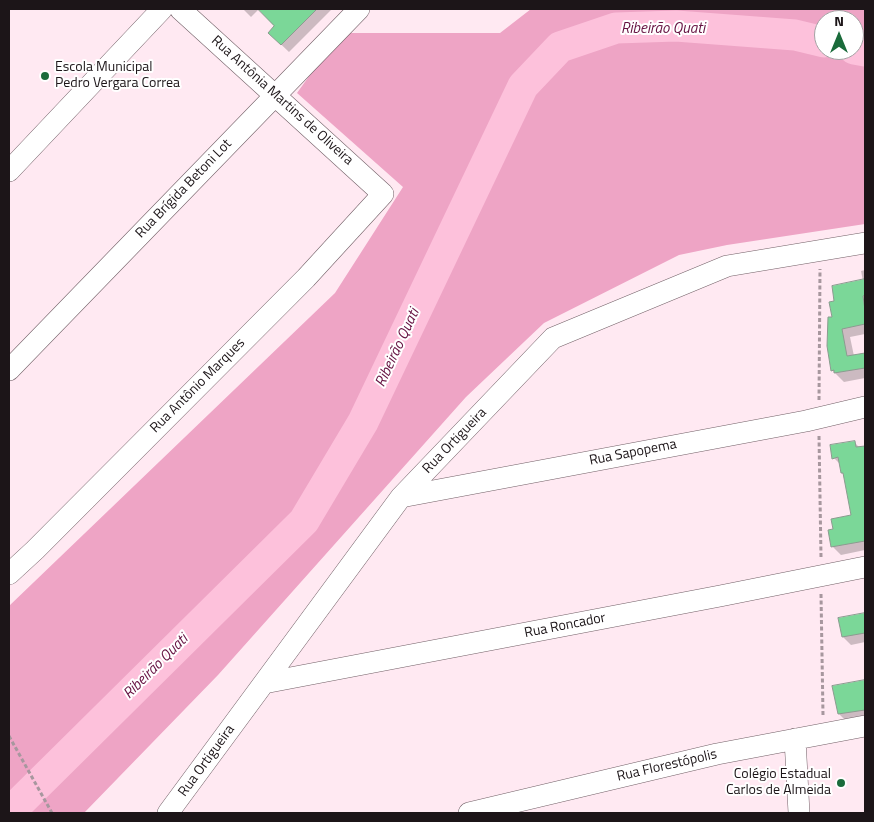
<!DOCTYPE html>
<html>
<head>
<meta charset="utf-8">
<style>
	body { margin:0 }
	#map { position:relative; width:874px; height:822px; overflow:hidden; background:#ffe9f2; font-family:"Titillium Web",sans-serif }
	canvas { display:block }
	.frame { position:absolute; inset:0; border:10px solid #1c1518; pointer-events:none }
	.north { position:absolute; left:814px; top:10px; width:50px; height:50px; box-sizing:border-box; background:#fff; border:1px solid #a4a1a3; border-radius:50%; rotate:0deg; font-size:14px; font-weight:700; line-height:20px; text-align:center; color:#1c1518 }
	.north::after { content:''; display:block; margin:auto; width:18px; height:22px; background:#1a6b3b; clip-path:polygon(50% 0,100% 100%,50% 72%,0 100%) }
</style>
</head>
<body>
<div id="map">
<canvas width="874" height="822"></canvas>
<div class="frame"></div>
<div class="north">N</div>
</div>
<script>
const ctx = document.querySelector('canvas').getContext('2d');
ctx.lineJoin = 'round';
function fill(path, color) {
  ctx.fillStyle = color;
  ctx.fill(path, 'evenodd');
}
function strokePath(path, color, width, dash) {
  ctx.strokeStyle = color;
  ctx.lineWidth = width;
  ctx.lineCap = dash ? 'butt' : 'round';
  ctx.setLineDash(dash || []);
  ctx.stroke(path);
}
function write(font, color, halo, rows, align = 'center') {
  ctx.font = font + ' "Titillium Web",sans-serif';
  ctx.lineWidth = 4;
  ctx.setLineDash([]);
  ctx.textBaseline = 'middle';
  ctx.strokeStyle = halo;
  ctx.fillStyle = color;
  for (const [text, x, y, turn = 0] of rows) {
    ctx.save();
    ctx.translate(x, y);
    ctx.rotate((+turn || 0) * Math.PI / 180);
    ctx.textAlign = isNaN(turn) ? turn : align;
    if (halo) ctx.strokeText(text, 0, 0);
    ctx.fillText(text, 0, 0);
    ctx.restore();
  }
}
const green = new Path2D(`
	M 531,9 L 864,9 L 865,10 L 865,224 L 727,245 L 679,255 L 544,323 L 466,397 L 218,675 L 84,813 L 9,813 L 9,606 L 335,293 L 403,187 L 297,93 L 340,33 L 500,33 ZM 824,20 L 854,20 L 854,50 L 824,50 Z`);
const shadow = new Path2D(`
	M 243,9 L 259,9 L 251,17 Z
	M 259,9 L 332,9 L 289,52 L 269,33 L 276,26 Z
	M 865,270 L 865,334 L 850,337 L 854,356 L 865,354 L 865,378 L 844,382 L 832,370 L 834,319 L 836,302 L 863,281 L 861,271 Z
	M 854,442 L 860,448 L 865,447 L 865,480 L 852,483 L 842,473 L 841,465 L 834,458 Z
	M 865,519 L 865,550 L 841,555 L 832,546 Z
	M 865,614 L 865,642 L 851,645 L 843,637 L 839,619 Z
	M 865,682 L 865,719 L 847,722 L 839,714 L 834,687 Z`);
const river = new Path2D(`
	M 854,49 L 865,51
	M 9,813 L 304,521 L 363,422 L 523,86 L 560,47 L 616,28 L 676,26 L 795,35 L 824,42`);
const building = new Path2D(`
	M 258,9 L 317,9 L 281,45 L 268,33 L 274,26 Z
	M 865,279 L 865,295 L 863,296 L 865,310 L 865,324 L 842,329 L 847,356 L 865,353 L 865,368 L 834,373 L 834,370 L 831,371 L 827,346 L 828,317 L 832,317 L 829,302 L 834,301 L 832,286 Z
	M 855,441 L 856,447 L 865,446 L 865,541 L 831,547 L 828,530 L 833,529 L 831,519 L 851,515 L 843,473 L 841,473 L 838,457 L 832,459 L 830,445 Z
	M 865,613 L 865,633 L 842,637 L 838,618 Z
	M 865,680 L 865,710 L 838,714 L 832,686 Z`);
const path = new Path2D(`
	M 819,400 L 820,269
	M 819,436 L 821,557
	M 821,594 L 823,715
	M 9,736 L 52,813`);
const minor = new Path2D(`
	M 9,171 L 162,9
	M 9,370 L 359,9
	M 401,497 L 806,421 L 865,407
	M 9,574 L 35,550 L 306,278 L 383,194 L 180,9
	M 264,683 L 720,596 L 865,567
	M 795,739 L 799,813
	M 168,813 L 401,497 L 553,338 L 727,266 L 865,243
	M 469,813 L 717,754 L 865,726`);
const markers = [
	[45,76,5,"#1a6b3b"],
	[841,783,5,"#1a6b3b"]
];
const poiNames = [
	["Escola Municipal",55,68],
	["Pedro Vergara Correa",55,84],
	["Colégio Estadual",831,775,"right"],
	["Carlos de Almeida",831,791,"right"]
];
const streetNames = [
	["Rua Antônia Martins de Oliveira",282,101,42],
	["Rua Brígida Betoni Lot",184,189,-46],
	["Rua Antônio Marques",198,386,-45],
	["Rua Ortigueira",455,441,-46],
	["Rua Sapopema",633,453,-11],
	["Rua Roncador",565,626,-11],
	["Rua Ortigueira",207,761,-54],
	["Rua Florestópolis",667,766,-13]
];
const waterNames = [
	["Ribeirão Quati",663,29],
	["Ribeirão Quati",398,348,-65],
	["Ribeirão Quati",156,667,-45]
];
fill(green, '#eea4c5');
fill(shadow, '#0003');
strokePath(river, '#fdc1db', 31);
fill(building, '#7bd798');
strokePath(building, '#8b9b8f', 1);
strokePath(minor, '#726067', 22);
strokePath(path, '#a7979e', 3, [4, 2.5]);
strokePath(minor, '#fff', 21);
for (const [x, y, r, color] of markers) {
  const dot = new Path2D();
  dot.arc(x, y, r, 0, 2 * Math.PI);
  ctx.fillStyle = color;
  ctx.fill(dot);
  strokePath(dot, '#fff', 2);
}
write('14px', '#1c1518', '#fff', poiNames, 'left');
write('14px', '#1c1518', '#fff', streetNames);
write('italic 15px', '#651141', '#fff', waterNames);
</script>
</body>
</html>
